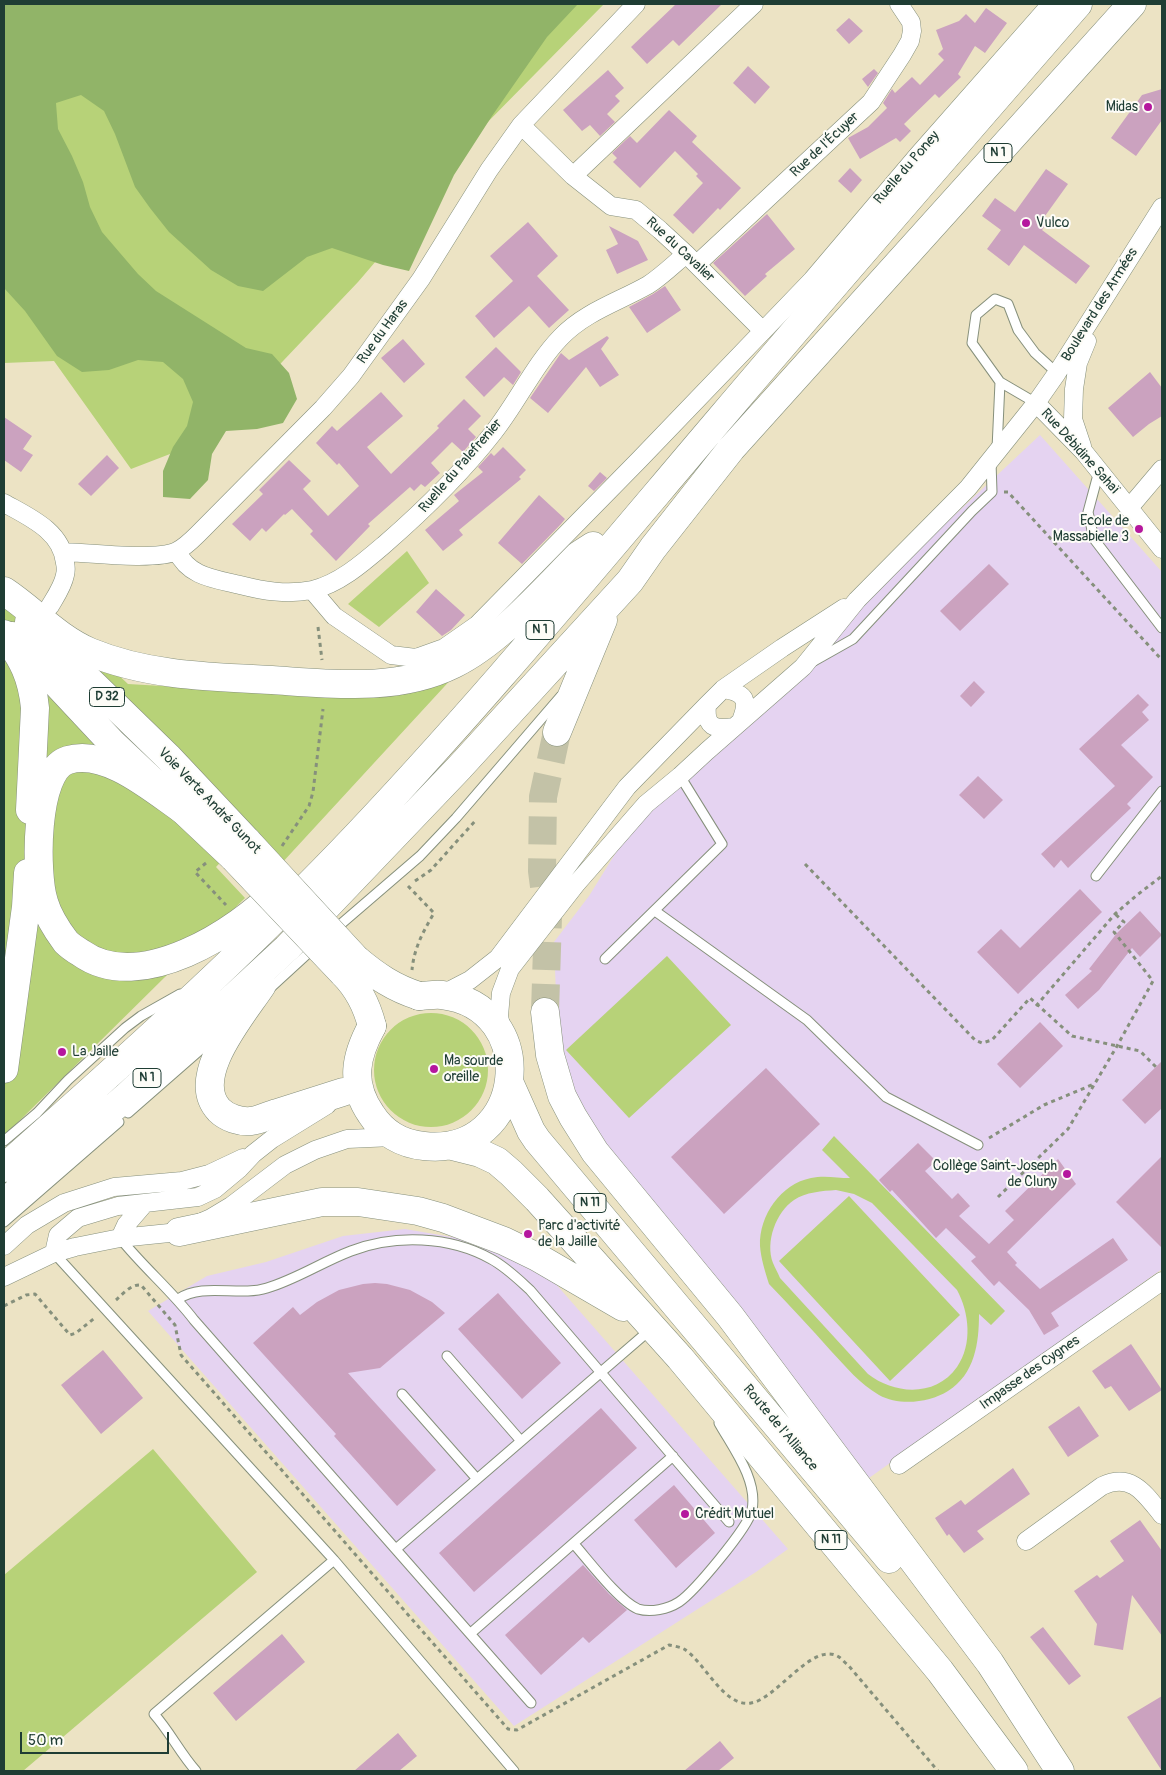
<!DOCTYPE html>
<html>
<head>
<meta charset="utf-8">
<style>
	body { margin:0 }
	#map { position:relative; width:1166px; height:1775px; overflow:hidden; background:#ece3c4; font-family:Pangolin,sans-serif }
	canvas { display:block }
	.frame { position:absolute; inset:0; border:5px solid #1f3d34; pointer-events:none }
	.scale { position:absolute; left:20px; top:1732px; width:149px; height:22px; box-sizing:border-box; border:2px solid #1f3d34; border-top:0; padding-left:6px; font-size:15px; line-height:18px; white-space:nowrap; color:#1f3d34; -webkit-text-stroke:4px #fdfcf7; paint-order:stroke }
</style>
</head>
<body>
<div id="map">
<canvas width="1166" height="1775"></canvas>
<div class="frame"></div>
<div class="scale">50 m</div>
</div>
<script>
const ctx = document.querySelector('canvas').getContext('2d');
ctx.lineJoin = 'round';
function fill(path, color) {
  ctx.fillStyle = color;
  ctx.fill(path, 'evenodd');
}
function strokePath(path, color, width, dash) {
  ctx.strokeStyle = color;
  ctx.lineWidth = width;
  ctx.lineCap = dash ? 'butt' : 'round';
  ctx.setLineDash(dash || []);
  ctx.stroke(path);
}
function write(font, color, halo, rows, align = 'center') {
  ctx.font = font + ' Pangolin,sans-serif';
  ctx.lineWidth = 4;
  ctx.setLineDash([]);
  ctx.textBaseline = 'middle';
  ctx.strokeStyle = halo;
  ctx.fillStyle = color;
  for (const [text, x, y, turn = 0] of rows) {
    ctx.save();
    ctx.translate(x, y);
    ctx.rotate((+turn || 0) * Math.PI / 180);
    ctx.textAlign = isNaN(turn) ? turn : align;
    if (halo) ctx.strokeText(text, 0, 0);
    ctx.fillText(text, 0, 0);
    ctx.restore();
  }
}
const built = new Path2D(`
	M 1040,435 L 1162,572 L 1162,1269 L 869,1478 L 853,1461 L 603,1146 L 572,1096 L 558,1048 L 554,942 L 589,896 L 646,804 Z
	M 405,1229 L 481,1242 L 555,1283 L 788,1549 L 756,1572 L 514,1726 L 148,1311 L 207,1276 L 266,1262 L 343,1236 Z`);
const green = new Path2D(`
	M 4,4 L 604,4 L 472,138 L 406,226 L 358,282 L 209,439 L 131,469 L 54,361 L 4,363 Z
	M 407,551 L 429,583 L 379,627 L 348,604 Z
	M 4,596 L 242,839 L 216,867 L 245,898 L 4,1136 Z
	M 74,654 L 112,669 L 128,684 L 368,698 L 421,690 L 455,675 L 281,864 Z
	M 667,956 L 731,1025 L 629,1118 L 566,1050 Z
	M374 1070a57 57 0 1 1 114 0a57 57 0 1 1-114 0Z
	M 834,1136 L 1005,1311 L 991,1325 L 979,1314 C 979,1343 975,1374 948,1391 C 929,1403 899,1406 879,1395 C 860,1384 846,1367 831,1351 C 811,1328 790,1306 769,1284 C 765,1271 761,1259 760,1246 C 759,1215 781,1184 811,1178 C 824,1175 837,1178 850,1178 L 822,1150 ZM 836,1190 L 854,1194 L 872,1203 L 957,1290 C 969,1312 973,1344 957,1367 C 936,1397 895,1395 868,1374 L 780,1278 C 778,1273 775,1268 773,1263 C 765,1242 776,1212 794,1200 C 806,1192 822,1191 836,1190 Z
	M 849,1196 L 960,1315 L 890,1381 L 779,1261 Z
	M 153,1449 L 257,1572 L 23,1771 L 4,1771 L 4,1575 Z`);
const forest = new Path2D(`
	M 4,4 L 578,4 L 547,37 L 492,116 L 454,175 L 409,271 L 383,265 L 332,248 L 307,257 L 263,291 L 238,286 L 211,270 L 169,232 L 150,208 L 135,187 L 115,134 L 104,111 L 81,95 L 56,103 L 58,129 L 72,156 L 83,182 L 90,207 L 102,232 L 138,274 L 156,291 L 246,348 L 272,354 L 289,373 L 297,399 L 283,423 L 257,429 L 226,431 L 212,454 L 208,480 L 190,499 L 163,497 L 163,471 L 173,447 L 187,426 L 193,402 L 183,379 L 163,362 L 138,360 L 109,370 L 82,372 L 57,356 L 25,311 L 4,288 Z`);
const building = new Path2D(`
	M 676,4 L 722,4 L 679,46 L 673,40 L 647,64 L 631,47 Z
	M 986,8 L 1007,23 L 985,53 L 975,46 L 958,74 L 961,77 L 939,98 L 935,94 L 904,124 L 911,131 L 900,142 L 896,138 L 860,159 L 848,138 L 868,127 L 887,108 L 883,103 L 892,89 L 895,93 L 912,77 L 920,85 L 944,60 L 938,54 L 943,49 L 936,30 L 959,21 L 966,14 L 975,23 Z
	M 849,18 L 863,31 L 849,44 L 836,30 Z
	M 748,66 L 770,87 L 755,104 L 733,83 Z
	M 874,69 L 878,73 L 868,87 L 862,79 Z
	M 608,70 L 624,88 L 615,96 L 620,101 L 607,114 L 615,122 L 600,136 L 590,125 L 582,131 L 563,110 Z
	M 1162,89 L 1162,120 L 1136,156 L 1111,138 L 1142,95 Z
	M 669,110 L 697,136 L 692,142 L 741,188 L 720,210 L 718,208 L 693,234 L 673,215 L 703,183 L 696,176 L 698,174 L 675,151 L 640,188 L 613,162 L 617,158 L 612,153 L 630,136 L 637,143 Z
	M 850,168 L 862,180 L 851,193 L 838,181 Z
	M 1046,169 L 1068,184 L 1045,216 L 1050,220 L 1042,230 L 1090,266 L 1076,284 L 1024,245 L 1009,266 L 987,249 L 1001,230 L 982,216 L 995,198 L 1015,212 Z
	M 767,214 L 795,249 L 765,274 L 767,276 L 745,296 L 713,263 Z
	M 528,222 L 558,256 L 537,276 L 569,310 L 549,328 L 529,306 L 494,338 L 475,316 L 513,281 L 490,256 Z
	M 609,226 L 638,241 L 648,260 L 617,274 L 606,250 L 618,244 Z
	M 665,286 L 681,310 L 647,333 L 629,307 L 653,294 Z
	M 607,336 L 609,338 L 601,349 L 619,375 L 600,387 L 586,367 L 548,413 L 530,398 L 561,353 L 569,360 Z
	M 403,339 L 425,364 L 404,383 L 381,358 Z
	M 496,347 L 521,372 L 513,385 L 504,377 L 484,397 L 465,377 Z
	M 1150,372 L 1162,388 L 1162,416 L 1149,424 L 1133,437 L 1108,408 Z
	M 381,392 L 403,416 L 367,447 L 391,474 L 439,428 L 437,426 L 464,399 L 481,416 L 468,429 L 476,437 L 463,452 L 452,442 L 431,463 L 440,473 L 425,487 L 421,484 L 414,491 L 410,487 L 368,524 L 370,526 L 336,561 L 310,534 L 313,531 L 292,509 L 285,515 L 284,514 L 266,532 L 262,528 L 250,541 L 232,524 L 263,494 L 259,490 L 289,460 L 311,481 L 303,489 L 328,516 L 359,486 L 339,463 L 337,465 L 316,443 L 332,426 L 337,431 Z
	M 4,417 L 32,436 L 23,449 L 33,455 L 21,472 L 4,460 Z
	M 503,447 L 526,470 L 519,477 L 521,479 L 459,530 L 463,535 L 443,551 L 425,530 L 459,501 L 454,495 L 483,472 L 478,467 L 491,453 L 494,456 Z
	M 107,455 L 119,468 L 91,496 L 78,484 Z
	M 600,472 L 607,478 L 594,491 L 588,486 Z
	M 539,495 L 565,519 L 561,524 L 522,564 L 498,543 Z
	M 989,564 L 1009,584 L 960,631 L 940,611 Z
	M 436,589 L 465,615 L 451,630 L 442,636 L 416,612 Z
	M 974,681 L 985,692 L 971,707 L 960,696 Z
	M 1138,694 L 1149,705 L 1142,712 L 1149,720 L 1121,745 L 1153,777 L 1127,804 L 1131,808 L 1068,868 L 1061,860 L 1054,868 L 1041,854 L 1115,786 L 1079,749 Z
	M 978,776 L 1003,800 L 984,819 L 959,795 Z
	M 1080,889 L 1102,912 L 1018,994 L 977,952 L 1001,929 L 1020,948 Z
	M 1140,911 L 1162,935 L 1140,957 L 1132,948 L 1099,990 L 1078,1009 L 1065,995 L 1092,971 L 1089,969 L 1117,933 Z
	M 1040,1022 L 1063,1046 L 1020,1088 L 997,1064 Z
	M 1162,1061 L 1162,1108 L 1145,1124 L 1122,1100 Z
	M 766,1068 L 820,1124 L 724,1214 L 671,1157 Z
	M 918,1143 L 936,1161 L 925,1171 L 952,1199 L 958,1193 L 970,1206 L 959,1216 L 989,1244 L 1014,1220 L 1005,1211 L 1058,1159 L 1076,1184 L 1007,1252 L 1017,1263 L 1015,1265 L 1040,1289 L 1113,1238 L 1128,1260 L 1051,1313 L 1059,1326 L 1044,1335 L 1029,1310 L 999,1281 L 994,1286 L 971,1261 L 976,1257 L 946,1228 L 936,1238 L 892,1190 L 890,1192 L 879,1180 Z
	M 1162,1156 L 1162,1248 L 1116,1202 Z
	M 375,1283 L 387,1284 L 410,1290 L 432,1302 L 445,1313 L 380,1368 L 348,1373 L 436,1470 L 397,1506 L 334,1436 L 336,1434 L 253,1343 L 293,1307 L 300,1315 L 317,1302 L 339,1290 L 363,1284 Z
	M 498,1293 L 561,1363 L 522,1399 L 458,1329 Z
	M 1131,1344 L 1162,1390 L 1129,1411 L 1111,1386 L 1105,1389 L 1092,1371 Z
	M 103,1350 L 143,1398 L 101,1434 L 61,1385 Z
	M 1079,1406 L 1099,1436 L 1068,1457 L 1048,1427 Z
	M 601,1408 L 637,1448 L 474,1592 L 439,1553 Z
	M 1013,1468 L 1030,1494 L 977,1531 L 984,1539 L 964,1553 L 949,1534 L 947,1536 L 935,1518 L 961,1500 L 965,1505 Z
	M 674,1485 L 715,1533 L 676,1568 L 634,1520 Z
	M 1140,1520 L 1162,1551 L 1162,1636 L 1132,1595 L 1123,1650 L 1094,1645 L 1097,1624 L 1074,1591 L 1097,1575 L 1100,1578 L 1124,1561 L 1110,1541 Z
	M 583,1565 L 609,1594 L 627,1610 L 589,1643 L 583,1637 L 541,1675 L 505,1635 Z
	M 1043,1627 L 1081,1676 L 1069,1685 L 1030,1637 Z
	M 282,1634 L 305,1662 L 236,1721 L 213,1693 Z
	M 1162,1696 L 1162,1771 L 1127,1717 Z
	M 398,1733 L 417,1756 L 399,1771 L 354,1771 Z
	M 720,1741 L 734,1758 L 718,1771 L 684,1771 Z`);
const highwayTunnel = new Path2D(`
	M 545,1012 L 548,917 L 542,871 L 543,797 L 557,732`);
const path = new Path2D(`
	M 1004,492 L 1008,492 L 1162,660
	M 318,627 L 322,660
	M 282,846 L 309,806 L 313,792 L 323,709
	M 206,863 L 195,872 L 226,905
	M 805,864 L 975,1040 L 982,1043 L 992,1040 L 1030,998 L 1072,1036 L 1140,1051 L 1156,1067
	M 415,881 L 431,870 L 476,820
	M 408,886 L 434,913 C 423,932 414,948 412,970
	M 1036,1006 L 1115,914 L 1137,895 L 1162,876
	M 989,1138 L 1044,1105 L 1094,1084
	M 998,1197 L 1068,1129 L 1117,1046 L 1153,981 L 1114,932 L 1124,922 L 1115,914
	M 116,1300 C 123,1294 131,1284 141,1285 L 175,1325 L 181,1355 L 508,1729 L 517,1730 L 669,1645 C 674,1646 680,1647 684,1649 C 704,1661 724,1708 751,1703 C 777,1699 813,1640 839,1657 C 842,1659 845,1663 848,1665 L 938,1771
	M 4,1306 L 26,1295 L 35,1294 L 70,1335 L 76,1333 L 96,1317`);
const lane = new Path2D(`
	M 1036,403 L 1000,382 L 972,343 L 976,315 L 995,299 L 1008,304 L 1018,330 L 1035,353 L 1057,373
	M 997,449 L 1000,382
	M 1099,471 L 1088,512 L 1094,539 L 1162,628
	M 814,661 L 853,639 L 972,511 L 992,492 L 991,462
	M 1096,876 L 1162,791
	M 655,911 L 807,1020 L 886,1097 L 978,1145
	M 334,930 L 420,856 L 456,818 L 561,696
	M 605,959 L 722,844 L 680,776
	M 267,991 L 315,947
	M 128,1113 L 216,1036
	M 4,1141 L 37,1113 L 68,1080 L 125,1028 L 141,1016 L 180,994
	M 4,1222 L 119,1122
	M 120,1238 C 143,1267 172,1291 194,1320 L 531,1703
	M 54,1253 L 334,1560 L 514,1771
	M 178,1299 C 204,1282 238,1297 267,1288 C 297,1279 322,1262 351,1251 C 395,1234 450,1236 491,1259 C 506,1267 518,1279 530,1290 L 729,1522
	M 447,1356 L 521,1441
	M 402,1394 L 477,1479
	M 574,1544 C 589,1561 619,1601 638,1609 C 651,1613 668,1609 679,1602 C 694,1592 748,1528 752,1510 C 758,1480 733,1448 719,1423
	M 396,1549 L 651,1329
	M 471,1633 L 673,1456
	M 196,1771 C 180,1753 170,1732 154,1714 L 334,1560`);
const street = new Path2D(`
	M 521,125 L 573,176 L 611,206 L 636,210 L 660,230 L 686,254 L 763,331
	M 573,176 L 754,4
	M 697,264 L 871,102 L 902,55 L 910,41 L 912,31 L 911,22 L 899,4
	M 1036,403 L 1084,452 L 1162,549
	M 1082,446 L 1073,419 L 1074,389 L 1078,363 L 1087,341
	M 4,503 C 29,517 62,531 65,563 C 66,567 66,571 65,575 C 63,586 56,596 50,606
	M 1129,508 L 1162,469
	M 177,551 C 188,577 216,579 240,585 C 264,591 287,595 312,590 C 339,584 364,562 385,544 C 424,510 461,474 493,433 C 517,403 534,365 561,337 C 585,312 618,302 648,285 C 662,276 674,264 686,254
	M 64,552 C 89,553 157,561 177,551 C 185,547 192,540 198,534 L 323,408 L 351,376 L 421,279 L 489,170 L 521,125 L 636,4
	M 312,590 L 334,616 L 391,655 L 416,658 L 444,648 L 477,625 L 639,460 L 812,280 L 918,155 L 1051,4
	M 723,689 C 746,693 749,700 741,721
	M 707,705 C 705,727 714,730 734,727
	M 441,995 L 470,980 L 498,958 L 627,787 L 707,705 L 723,689 L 782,648 L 844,608
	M 502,1032 L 499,1016 L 501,993 L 510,969 L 577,883 L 646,804 L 680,776 L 707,751 L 803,667 L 857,600 L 968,488 L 1036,403 L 1057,373 L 1162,207
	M 120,1238 L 126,1225 L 145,1203
	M 4,1246 L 27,1225 L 64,1203 L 114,1187 L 182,1181 L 209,1174 L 243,1158
	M 54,1253 L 58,1235 L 78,1218 L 118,1206 L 198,1197 L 215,1189 L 239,1169 L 253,1154 L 272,1139 L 327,1105
	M 4,1277 L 54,1253 L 75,1247 L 120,1238 L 179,1232 L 211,1218 L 231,1206 L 285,1165 L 315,1150 L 347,1139 L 393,1137
	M 899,1465 L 1162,1281
	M 1026,1541 L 1102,1486 C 1132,1472 1145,1494 1162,1515`);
const primary = new Path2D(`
	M 29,622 L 169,758 L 248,842
	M 12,636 L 113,744 L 234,858
	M 356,959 C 376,976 394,988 419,996
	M 343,973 C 358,988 367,1006 372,1026`);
const highway = new Path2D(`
	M 4,591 C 33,610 57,638 90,652 C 148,676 211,677 272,680 C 332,684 398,692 454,664 C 499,642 543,591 579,555 L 593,546
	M 4,634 C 23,659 32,677 35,708 L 30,810
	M 557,732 L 603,620
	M 186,812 C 155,791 107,748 68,760 C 34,770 35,875 44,902 C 48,916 57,930 66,942 C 70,946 76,950 81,953 C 140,995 237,932 279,889
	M 262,985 C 243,1014 188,1077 219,1110 C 227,1118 240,1122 251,1121 C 260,1120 269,1115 277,1113 C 299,1106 321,1099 343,1092
	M 545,1012 L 550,1055 L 562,1096 L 573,1117 L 595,1152 L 730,1316 L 990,1663 L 1060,1771
	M 372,1026 C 355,1057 350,1083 371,1114 C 383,1133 402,1144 424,1146 C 527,1157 542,1007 442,995 C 434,994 426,996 419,996
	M 4,1069 L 26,907 L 28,873
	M 510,1084 L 531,1131 L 537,1140 L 889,1559
	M 452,1146 L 480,1153 L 497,1161 L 511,1173 L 537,1199 L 680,1358 L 940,1671 L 1014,1771
	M 4,1168 C 119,1066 234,963 341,852 C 473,714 595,566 719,420 C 837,281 958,142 1078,4
	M 4,1203 L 127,1096 L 287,948 L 459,768 L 630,581 L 653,548 L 731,449 L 1132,4
	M 179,1232 L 322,1202 L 358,1202 L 418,1211 L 443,1218 L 504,1241 L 537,1257 L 623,1307`);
const primaryBridge = new Path2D(`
	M 248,842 L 356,959
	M 234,858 L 343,973`);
const markers = [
	[1148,107,5,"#b5179e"],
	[1026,223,5,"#b5179e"],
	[1139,529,5,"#b5179e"],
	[62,1052,5,"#b5179e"],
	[434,1069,5,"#b5179e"],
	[1067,1174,5,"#b5179e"],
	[528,1234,5,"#b5179e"],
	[685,1514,5,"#b5179e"]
];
const shields = [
	[998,153,28],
	[540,630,28],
	[107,697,35],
	[147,1078,28],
	[590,1203,32],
	[831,1540,32]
];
const shieldNames = [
	["N 1",998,153],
	["N 1",540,630],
	["D 32",107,697],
	["N 1",147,1078],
	["N 11",590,1203],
	["N 11",831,1540]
];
const poiNames = [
	["Midas",1138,107,"right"],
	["Vulco",1036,223],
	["Ecole de",1129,521,"right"],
	["Massabielle 3",1129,537,"right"],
	["La Jaille",72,1052],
	["Ma sourde",444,1061],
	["oreille",444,1077],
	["Collège Saint-Joseph",1057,1166,"right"],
	["de Cluny",1057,1182,"right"],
	["Parc d'activité",538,1226],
	["de la Jaille",538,1242],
	["Crédit Mutuel",695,1514]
];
const streetNames = [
	["Rue de l'Écuyer",825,145,-43],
	["Ruelle du Poney",907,168,-49],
	["Rue du Cavalier",680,250,43],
	["Boulevard des Armées",1100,305,-58],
	["Rue du Haras",383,332,-54],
	["Rue Débidine Sahaï",1080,452,48],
	["Ruelle du Palefrenier",461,466,-49],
	["Voie Verte André Gunot",209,801,46],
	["Impasse des Cygnes",1030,1373,-35],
	["Route de l'Alliance",780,1428,50]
];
fill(built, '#e5d3f1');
fill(green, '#b7d278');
fill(forest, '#91b468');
fill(building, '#cba2bf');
strokePath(highwayTunnel, '#c3c2a7', 28, [28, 14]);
strokePath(lane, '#86907c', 11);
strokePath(street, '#86907c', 19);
strokePath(primary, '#86907c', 29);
strokePath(highway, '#86907c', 29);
strokePath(path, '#86907c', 3, [4, 4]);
strokePath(lane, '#fff', 9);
strokePath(street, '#fff', 18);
strokePath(primary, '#fff', 28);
strokePath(highway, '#fff', 28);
strokePath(primaryBridge, '#86907c', 29, []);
strokePath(primaryBridge, '#fff', 28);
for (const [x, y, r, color] of markers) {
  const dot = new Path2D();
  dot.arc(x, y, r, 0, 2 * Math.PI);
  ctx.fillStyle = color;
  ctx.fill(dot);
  strokePath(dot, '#fdfcf7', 2);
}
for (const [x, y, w] of shields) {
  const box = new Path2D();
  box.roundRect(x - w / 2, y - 9.5, w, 19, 4);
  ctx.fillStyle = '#fdfcf7';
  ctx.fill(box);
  strokePath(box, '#1f3d34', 1);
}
write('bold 12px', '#1f3d34', null, shieldNames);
write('14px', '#1f3d34', '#fdfcf7', poiNames, 'left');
write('14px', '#1f3d34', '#fdfcf7', streetNames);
</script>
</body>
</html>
